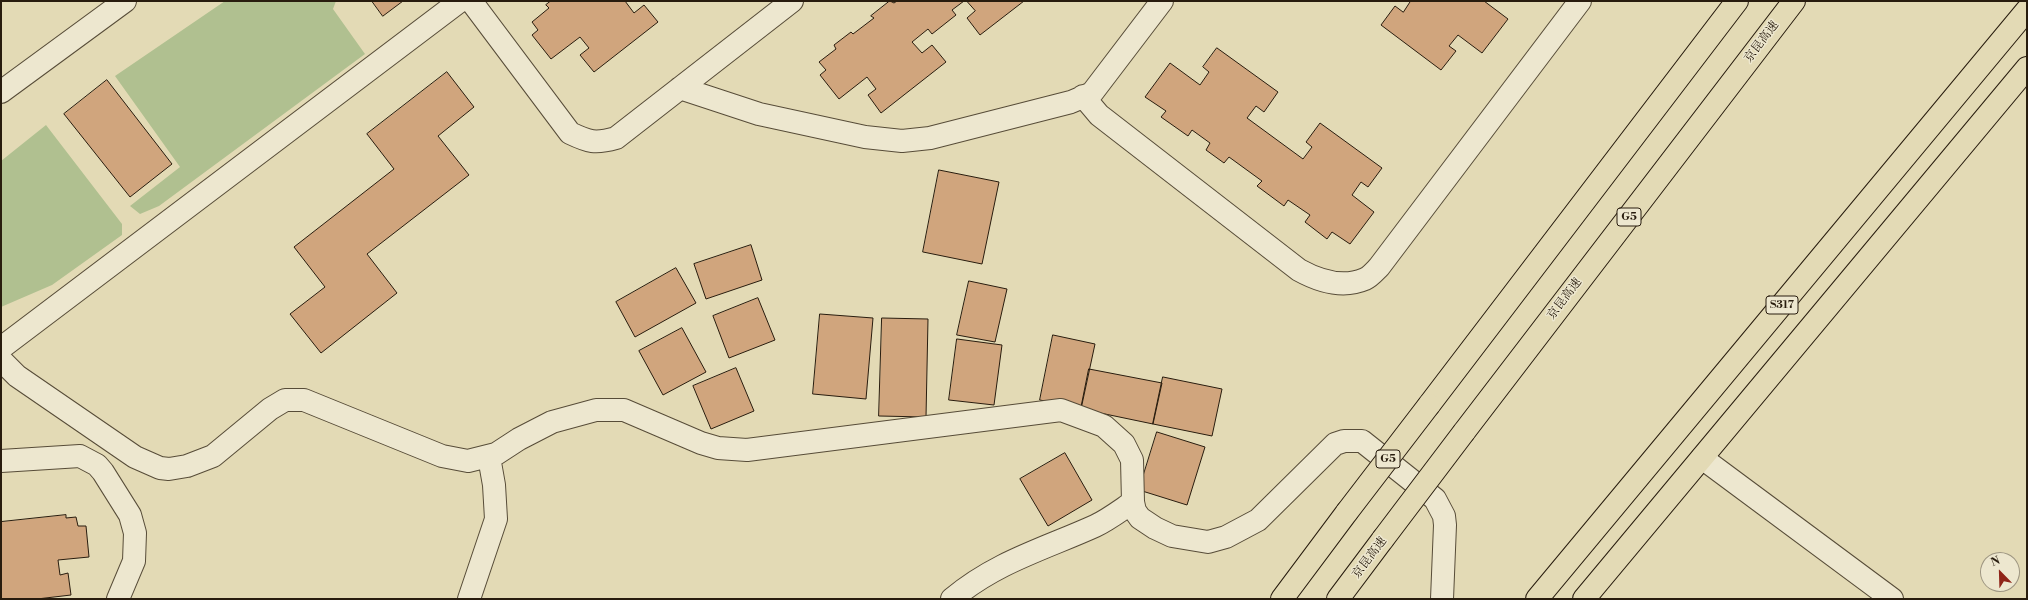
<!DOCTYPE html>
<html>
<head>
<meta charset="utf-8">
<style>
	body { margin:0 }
	#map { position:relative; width:2028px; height:600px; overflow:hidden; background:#e3dab5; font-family:"Libre Bodoni",serif }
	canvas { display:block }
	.frame { position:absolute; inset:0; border:2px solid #281c0e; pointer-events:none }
	.north { position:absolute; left:1980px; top:552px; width:40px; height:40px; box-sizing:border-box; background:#ede7cf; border:1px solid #9e9682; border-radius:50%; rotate:337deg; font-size:11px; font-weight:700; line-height:16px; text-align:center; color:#281c0e }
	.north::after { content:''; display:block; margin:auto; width:14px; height:18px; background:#8f2418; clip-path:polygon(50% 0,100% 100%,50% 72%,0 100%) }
</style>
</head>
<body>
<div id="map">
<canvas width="2028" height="600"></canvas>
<div class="frame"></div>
<div class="north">N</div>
</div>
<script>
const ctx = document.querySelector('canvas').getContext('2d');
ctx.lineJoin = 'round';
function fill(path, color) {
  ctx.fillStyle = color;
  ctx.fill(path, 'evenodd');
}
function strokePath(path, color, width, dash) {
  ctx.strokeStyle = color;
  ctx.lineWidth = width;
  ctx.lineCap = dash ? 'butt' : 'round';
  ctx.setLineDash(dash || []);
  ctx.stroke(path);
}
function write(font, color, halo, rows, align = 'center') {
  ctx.font = font + ' "Libre Bodoni","Noto Serif SC",serif';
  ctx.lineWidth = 3;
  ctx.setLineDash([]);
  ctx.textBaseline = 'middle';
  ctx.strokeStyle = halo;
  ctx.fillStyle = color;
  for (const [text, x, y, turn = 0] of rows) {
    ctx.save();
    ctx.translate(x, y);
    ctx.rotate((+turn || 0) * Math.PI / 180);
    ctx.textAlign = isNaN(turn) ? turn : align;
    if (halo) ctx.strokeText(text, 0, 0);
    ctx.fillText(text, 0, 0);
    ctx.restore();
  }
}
const green = new Path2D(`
	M 225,1 L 336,1 L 333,9 L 365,54 L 159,206 L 140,214 L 130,206 L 180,167 L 115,76 Z
	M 46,125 L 122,224 L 122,235 L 52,285 L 1,307 L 1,161 Z`);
const building = new Path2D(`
	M 372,1 L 403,1 L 383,16 Z
	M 551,1 L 625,1 L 634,13 L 644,5 L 658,22 L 594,72 L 580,55 L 589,48 L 580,37 L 551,59 L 532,35 L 538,30 L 532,22 L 549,8 L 546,5 Z
	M 890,1 L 894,3 L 897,1 L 964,1 L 952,10 L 956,15 L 932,34 L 928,29 L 912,42 L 922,53 L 932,45 L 946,62 L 881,113 L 868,95 L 876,89 L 867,77 L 839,99 L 820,75 L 826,70 L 819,62 L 836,49 L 834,45 L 851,32 L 853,34 L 874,18 L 871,16 Z
	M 967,1 L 1024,1 L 980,35 L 967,18 L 975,11 Z
	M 1411,1 L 1484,1 L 1508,19 L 1482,53 L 1458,35 L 1449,46 L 1456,51 L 1441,70 L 1381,25 L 1395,6 L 1403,12 Z
	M 1217,48 L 1278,92 L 1264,112 L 1256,106 L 1247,118 L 1303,159 L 1312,147 L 1306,142 L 1320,123 L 1382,168 L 1368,187 L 1361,182 L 1352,195 L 1374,212 L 1350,244 L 1332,232 L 1327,239 L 1305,222 L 1310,215 L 1288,200 L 1284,206 L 1257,186 L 1262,181 L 1229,157 L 1224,163 L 1206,150 L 1210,143 L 1192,130 L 1188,136 L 1161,117 L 1166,111 L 1145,97 L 1170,63 L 1200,85 L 1209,72 L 1203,67 Z
	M 447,72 L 474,107 L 438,136 L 469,175 L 367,254 L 397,293 L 321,353 L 290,314 L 325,287 L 294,247 L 394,169 L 367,134 Z
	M 107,80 L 172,164 L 130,197 L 64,114 Z
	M 939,170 L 999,182 L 982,264 L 923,252 Z
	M 751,245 L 762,280 L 706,299 L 694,264 Z
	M 676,268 L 696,303 L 635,337 L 616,302 Z
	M 969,281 L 1007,289 L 995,342 L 957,335 Z
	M 758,298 L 775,340 L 729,358 L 713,316 Z
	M 820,314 L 873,318 L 866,399 L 813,394 Z
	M 882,318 L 928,319 L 926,417 L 879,416 Z
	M 682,328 L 706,372 L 663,395 L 639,351 Z
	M 1053,335 L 1095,344 L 1081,409 L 1040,400 Z
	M 957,339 L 1002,345 L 994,405 L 949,400 Z
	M 736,368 L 754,411 L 711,429 L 693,386 Z
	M 1089,369 L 1162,383 L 1153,424 L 1081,409 Z
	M 1163,377 L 1222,389 L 1212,436 L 1153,424 Z
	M 1157,432 L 1205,447 L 1187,505 L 1139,490 Z
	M 1065,453 L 1092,500 L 1048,526 L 1020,479 Z
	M 66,515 L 66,518 L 76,517 L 78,526 L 86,526 L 89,557 L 58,560 L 60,575 L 68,573 L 71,595 L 37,599 L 1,599 L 1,522 Z`);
const minor = new Path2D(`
	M 471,1 L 570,133 C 589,142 595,144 616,138 L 792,1
	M 680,88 L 759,114 L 865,137 L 902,141 L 930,138 L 1071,102 L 1092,93 L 1162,1
	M 1,92 L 125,1
	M 1083,96 L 1099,115 L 1299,270 C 1319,281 1342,289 1365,279 C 1370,277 1375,271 1379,267 L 1580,1
	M 1,348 L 460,1
	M 1,360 L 17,376 L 135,457 L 160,468 L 169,469 L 187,466 L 213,456 L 270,409 L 285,400 L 304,400 L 442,456 L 468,461 L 496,454 L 519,439 L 552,422 L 596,410 L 624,410 L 701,443 L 718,448 L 747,450 L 1061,410 L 1104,426 L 1124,444 L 1132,460 L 1133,502 L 1135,511 L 1140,518 L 1155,528 L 1172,536 L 1208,542 L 1226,537 L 1258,520 L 1335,444 L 1344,441 L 1362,441 L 1435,499 L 1444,516 L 1445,525 L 1442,599
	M 1702,458 L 1892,599
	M 1,461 L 80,456 L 97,465 L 103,472 L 130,515 L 135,533 L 134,561 L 118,599
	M 469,599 L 496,519 L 494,485 L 489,457
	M 952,599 C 996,562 1044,549 1095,526 C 1108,520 1121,510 1133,502`);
const major = new Path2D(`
	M 1537,599 L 2027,10
	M 1584,599 L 2027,68`);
const highway = new Path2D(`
	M 1429,405 L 1737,1
	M 1464,432 L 1794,1
	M 1282,599 L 1347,512
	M 1338,599 L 1383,539`);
const highwayBridge = new Path2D(`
	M 1347,512 L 1429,405
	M 1383,539 L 1464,432`);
const shields = [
	[1629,217,24],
	[1782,305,32],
	[1388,459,24]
];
const shieldNames = [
	["G5",1629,217],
	["S317",1782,305],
	["G5",1388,459]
];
const streetNames = [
	["京昆高速",1762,42,-53],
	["京昆高速",1565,299,-53],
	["京昆高速",1370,558,-53]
];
fill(green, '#b0c090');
fill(building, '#d0a57d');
strokePath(building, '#281c0e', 1);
strokePath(minor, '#574c38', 24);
strokePath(major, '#281c0e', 24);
strokePath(highway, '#281c0e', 24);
strokePath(minor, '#ede7cf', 22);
strokePath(major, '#e3dab5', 22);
strokePath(highway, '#e3dab5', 22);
strokePath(highwayBridge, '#281c0e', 24, []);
strokePath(highwayBridge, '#e3dab5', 22);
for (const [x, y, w] of shields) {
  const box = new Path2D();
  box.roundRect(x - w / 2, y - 9, w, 18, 3);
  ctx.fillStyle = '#ede7cf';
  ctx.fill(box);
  strokePath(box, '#281c0e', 1);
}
write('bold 11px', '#281c0e', null, shieldNames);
write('12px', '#281c0e', '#ede7cf', streetNames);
</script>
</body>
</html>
